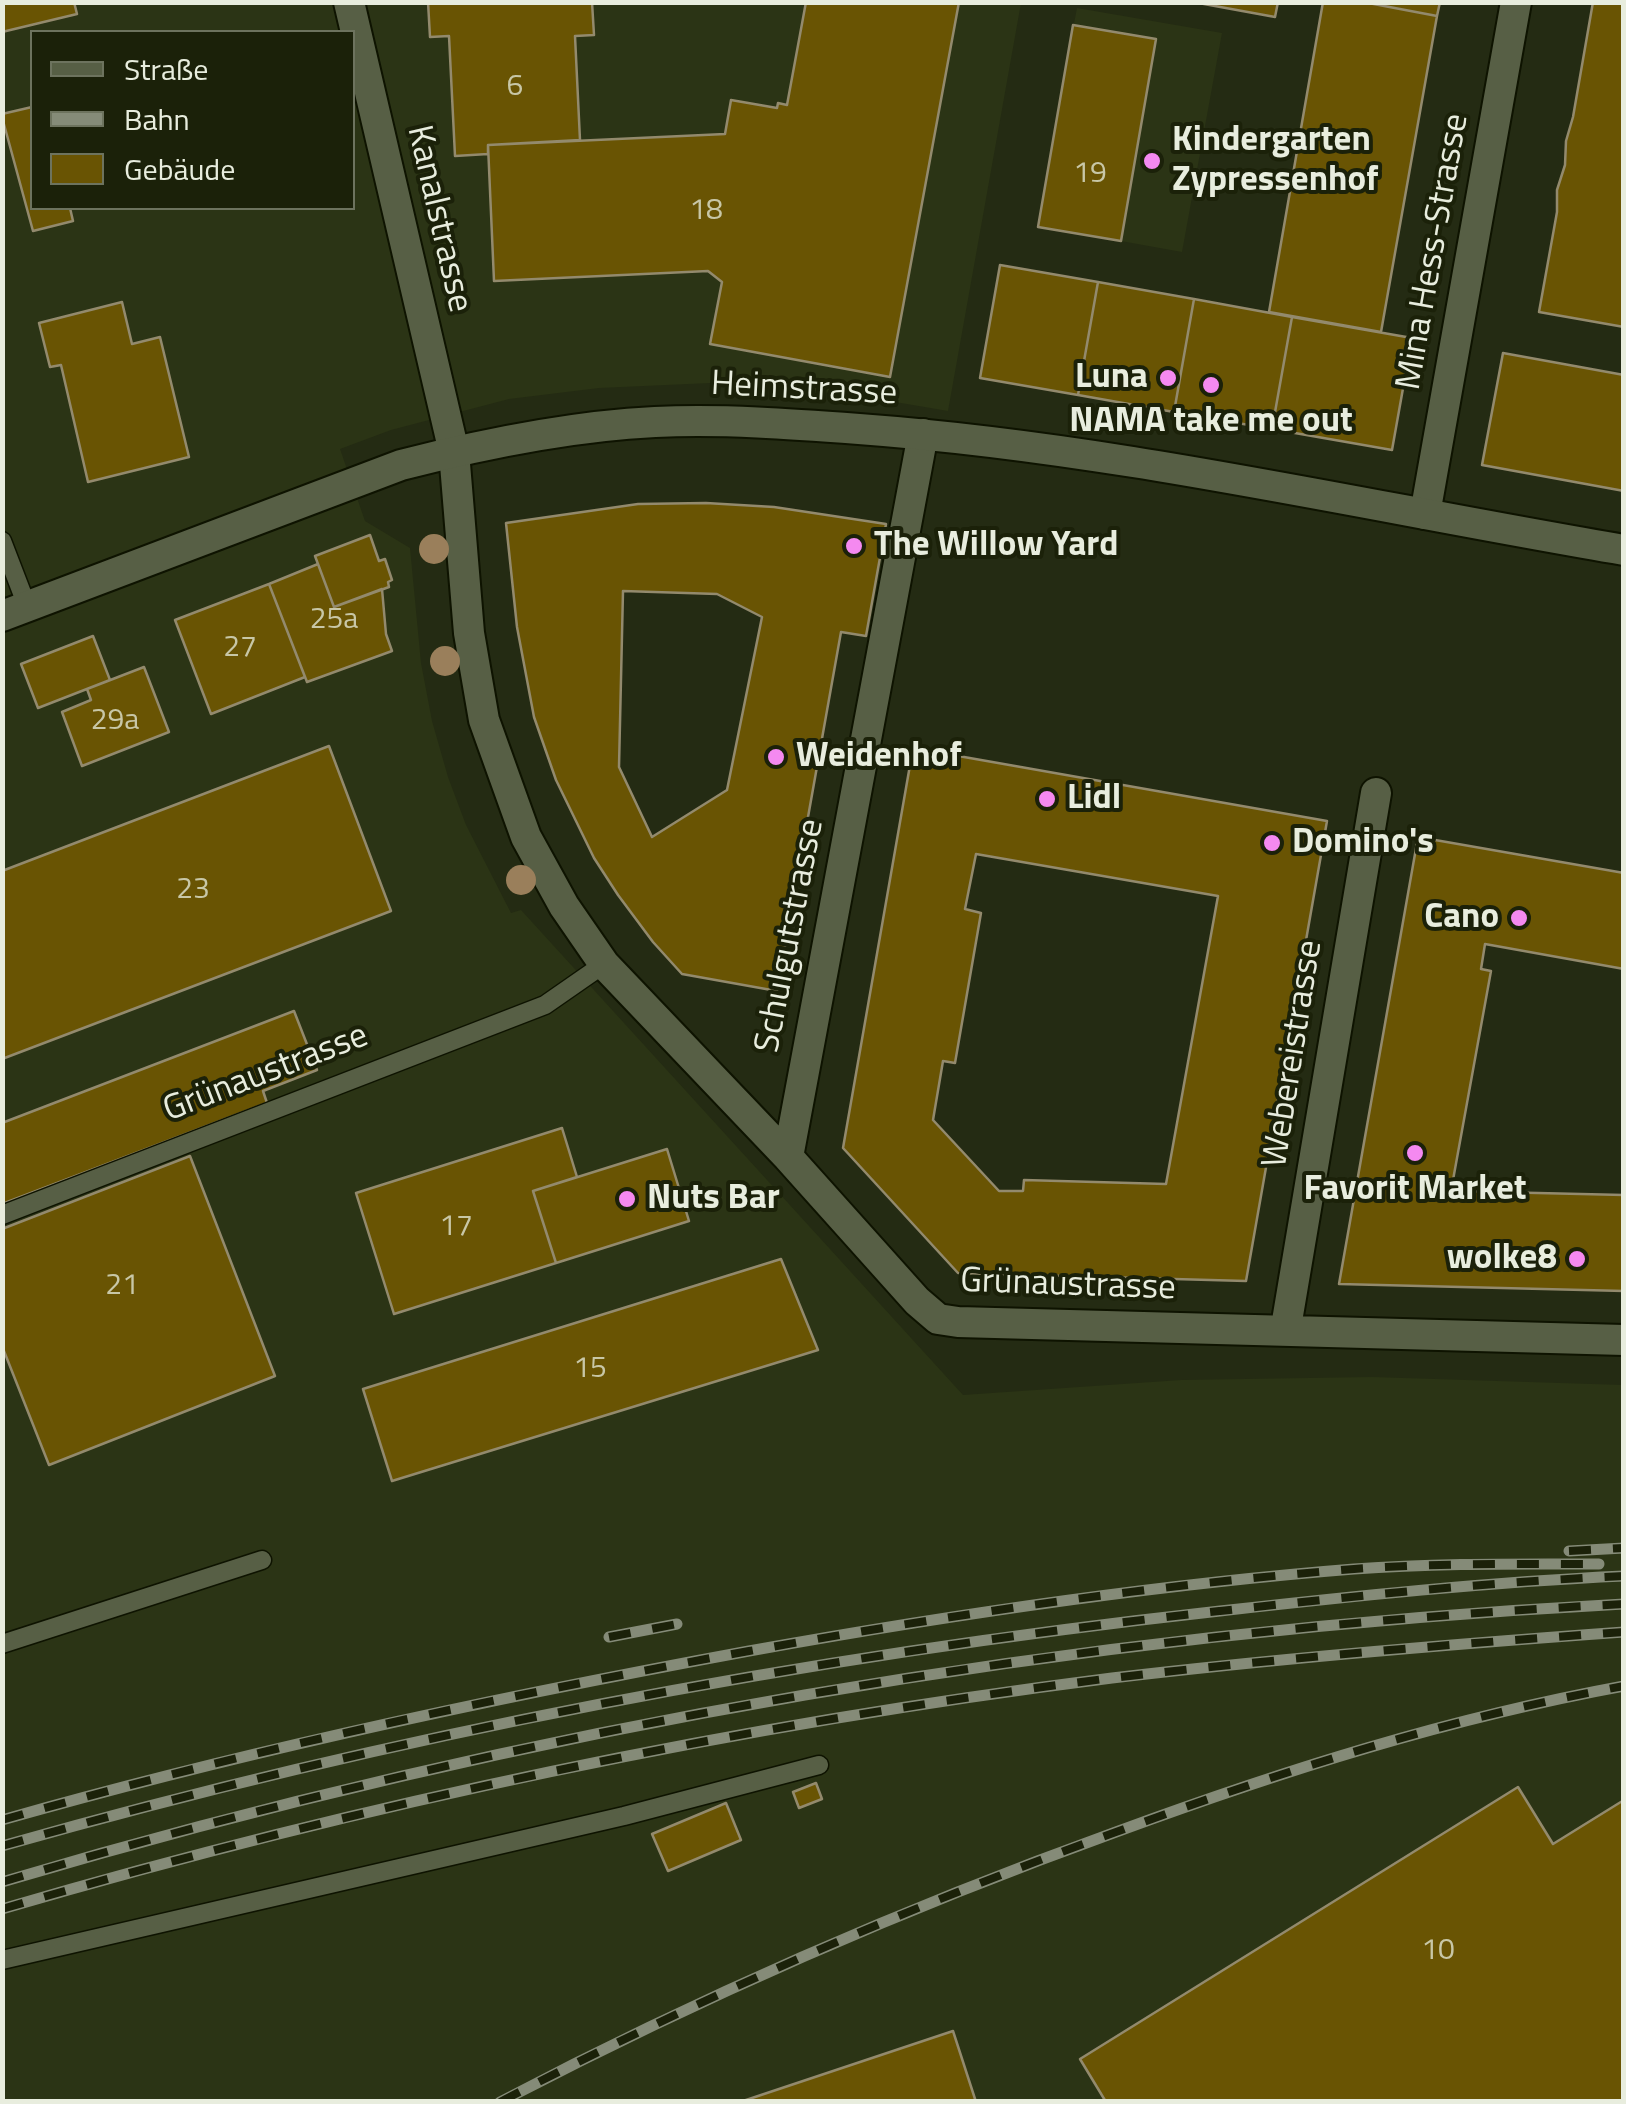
<!DOCTYPE html>
<html>
<head>
<meta charset="utf-8">
<style>
	body { margin:0 }
	#map { position:relative; width:1626px; height:2104px; overflow:hidden; background:#242b13; font-family:"Titillium Web",sans-serif }
	canvas { display:block }
	.frame { position:absolute; inset:0; border:5px solid #e8edde; pointer-events:none }
	.legend { position:absolute; left:30px; top:30px; width:325px; height:180px; box-sizing:border-box; background:#1b2109; border:2px solid #6d735e; margin:0; padding:12px 18px; list-style:none; font-size:30px; color:#e8edde }
	.legend li { display:flex; align-items:center; gap:20px; height:50px }
	.legend b { width:50px; border:2px solid #6d735e }
</style>
</head>
<body>
<div id="map">
<canvas width="1626" height="2104"></canvas>
<div class="frame"></div>
<ul class="legend">
<li><b style="height:12px;background:#575f45"></b>Straße</li>
<li><b style="height:12px;background:#858b78"></b>Bahn</li>
<li><b style="height:28px;background:#695403"></b>Gebäude</li>
</ul>
</div>
<script>
const ctx = document.querySelector('canvas').getContext('2d');
ctx.lineJoin = 'round';
function fill(path, color) {
  ctx.fillStyle = color;
  ctx.fill(path, 'evenodd');
}
function strokePath(path, color, width, dash) {
  ctx.strokeStyle = color;
  ctx.lineWidth = width;
  ctx.lineCap = dash ? 'butt' : 'round';
  ctx.setLineDash(dash || []);
  ctx.stroke(path);
}
function write(font, color, halo, rows, align = 'center') {
  ctx.font = font + ' "Titillium Web",sans-serif';
  ctx.lineWidth = 8;
  ctx.setLineDash([]);
  ctx.textBaseline = 'middle';
  ctx.strokeStyle = halo;
  ctx.fillStyle = color;
  for (const [text, x, y, turn = 0] of rows) {
    ctx.save();
    ctx.translate(x, y);
    ctx.rotate((+turn || 0) * Math.PI / 180);
    ctx.textAlign = isNaN(turn) ? turn : align;
    if (halo) ctx.strokeText(text, 0, 0);
    ctx.fillText(text, 0, 0);
    ctx.restore();
  }
}
const built = new Path2D(`
	M 3,3 L 1021,3 L 948,411 L 866,397 L 733,382 L 599,388 L 509,399 L 391,430 L 340,449 L 365,521 L 410,548 L 421,663 L 432,721 L 448,777 L 466,825 L 511,913 L 521,910 L 963,1395 L 1181,1380 L 1372,1377 L 1623,1385 L 1623,2101 L 3,2102 ZM 32,32 L 352,32 L 352,208 L 32,208 Z
	M 1077,8 L 1222,33 L 1182,252 L 1093,236 L 1118,86 L 1064,75 Z`);
const building = new Path2D(`
	M 2,2 L 74,2 L 77,14 L 2,32 Z
	M 428,2 L 592,2 L 594,35 L 575,36 L 580,140 L 488,145 L 488,154 L 455,156 L 449,36 L 430,37 Z
	M 806,2 L 959,2 L 890,377 L 710,344 L 722,282 L 708,271 L 494,281 L 488,145 L 725,134 L 731,100 L 777,108 L 778,103 L 787,105 Z
	M 1193,2 L 1278,2 L 1275,17 Z
	M 1323,2 L 1363,2 L 1437,16 L 1381,332 L 1269,312 Z
	M 1363,2 L 1440,2 L 1437,16 Z
	M 1593,2 L 1624,2 L 1624,327 L 1539,312 L 1557,212 L 1557,190 L 1565,165 L 1566,141 L 1573,117 Z
	M 1073,25 L 1156,39 L 1121,241 L 1038,227 Z
	M 32,107 L 32,208 L 70,208 L 73,221 L 33,231 L 2,117 L 2,114 Z
	M 1000,265 L 1098,282 L 1078,395 L 980,378 Z
	M 1098,282 L 1194,299 L 1174,412 L 1078,395 Z
	M 1194,299 L 1292,317 L 1272,429 L 1174,412 Z
	M 122,302 L 132,344 L 160,337 L 189,457 L 88,482 L 61,365 L 50,367 L 39,323 Z
	M 1292,317 L 1412,338 L 1392,450 L 1272,429 Z
	M 1503,353 L 1624,375 L 1624,491 L 1482,465 Z
	M 706,503 L 774,507 L 886,524 L 866,636 L 841,632 L 777,991 L 682,974 L 653,942 L 618,895 L 594,858 L 556,780 L 534,717 L 517,627 L 506,523 L 638,504 ZM 623,591 L 717,594 L 762,617 L 727,790 L 652,837 L 619,767 Z
	M 370,535 L 379,561 L 385,559 L 392,580 L 388,582 L 389,587 L 334,607 L 315,556 Z
	M 318,564 L 334,607 L 382,589 L 386,634 L 392,651 L 307,682 L 269,584 Z
	M 269,584 L 305,677 L 211,714 L 175,620 Z
	M 93,636 L 110,680 L 38,708 L 21,664 Z
	M 144,667 L 169,732 L 82,766 L 62,712 L 91,700 L 87,689 Z
	M 329,746 L 391,911 L 2,1059 L 2,871 Z
	M 913,748 L 1327,821 L 1246,1281 L 958,1273 L 843,1148 ZM 976,854 L 1218,896 L 1166,1184 L 1024,1180 L 1023,1191 L 999,1191 L 933,1120 L 943,1061 L 955,1063 L 981,913 L 965,909 Z
	M 1418,837 L 1624,873 L 1624,969 L 1485,944 L 1481,969 L 1491,971 L 1451,1191 L 1624,1195 L 1624,1291 L 1339,1284 Z
	M 294,1011 L 317,1070 L 263,1091 L 267,1103 L 2,1204 L 2,1123 Z
	M 562,1128 L 577,1177 L 533,1191 L 556,1263 L 394,1314 L 356,1193 Z
	M 667,1149 L 689,1221 L 556,1263 L 533,1191 Z
	M 190,1156 L 275,1376 L 49,1465 L 2,1346 L 2,1229 Z
	M 781,1259 L 818,1350 L 392,1481 L 363,1389 Z
	M 816,1783 L 822,1799 L 799,1808 L 793,1792 Z
	M 1518,1787 L 1553,1844 L 1624,1800 L 1624,2102 L 1106,2102 L 1080,2059 Z
	M 726,1803 L 741,1840 L 668,1871 L 652,1834 Z
	M 953,2031 L 976,2102 L 740,2102 Z`);
const service = new Path2D(`
	M 2,541 L 27,606
	M 2,1215 L 545,1005 L 604,964
	M 2,1644 L 262,1560
	M 2,1960 L 624,1816 L 819,1765`);
const minor = new Path2D(`
	M 349,2 L 454,452 L 469,633 L 484,720 L 526,837 L 564,906 L 604,964 L 788,1157 L 917,1301 L 938,1319 L 958,1322 C 1180,1327 1402,1332 1624,1340
	M 1425,514 L 1516,2
	M 788,1157 L 923,434
	M 1286,1327 L 1376,793`);
const tertiary = new Path2D(`
	M 2,616 L 401,465 C 483,444 570,426 655,422 C 723,419 792,424 859,429 C 1117,448 1369,507 1624,550`);
const rail = new Path2D(`
	M 1569,1551 L 1624,1548
	M 609,1637 L 677,1624
	M 2,1820 C 248,1750 498,1697 749,1651 C 949,1615 1151,1585 1354,1569 C 1435,1563 1517,1564 1599,1564
	M 2,1846 C 400,1733 809,1656 1220,1611 C 1354,1596 1489,1582 1624,1576
	M 2,1882 C 526,1726 1078,1632 1624,1604
	M 2,1909 C 364,1803 738,1725 1112,1678 C 1282,1658 1453,1644 1624,1632
	M 500,2102 C 699,1998 905,1908 1116,1832 C 1282,1771 1449,1718 1624,1686`);
const trees = [
	[434,549],
	[445,661],
	[521,880]
];
const markers = [
	[1152,161,10,"#f489f0"],
	[1168,378,10,"#f489f0"],
	[1211,385,10,"#f489f0"],
	[854,546,10,"#f489f0"],
	[776,757,10,"#f489f0"],
	[1047,799,10,"#f489f0"],
	[1272,843,10,"#f489f0"],
	[1519,918,10,"#f489f0"],
	[1415,1153,10,"#f489f0"],
	[627,1199,10,"#f489f0"],
	[1577,1259,10,"#f489f0"]
];
const numberNames = [
	["6",515,88],
	["19",1090,175],
	["18",706,212],
	["25a",334,621],
	["27",240,649],
	["29a",115,722],
	["23",193,891],
	["17",456,1228],
	["21",122,1287],
	["15",590,1370],
	["10",1438,1952]
];
const poiNames = [
	["Kindergarten",1172,141],
	["Zypressenhof",1172,181],
	["Luna",1148,378,"right"],
	["NAMA take me out",1211,422,"center"],
	["The Willow Yard",874,546],
	["Weidenhof",796,757],
	["Lidl",1067,799],
	["Domino's",1292,843],
	["Cano",1499,918,"right"],
	["Favorit Market",1415,1190,"center"],
	["Nuts Bar",647,1199],
	["wolke8",1557,1259,"right"]
];
const streetNames = [
	["Kanalstrasse",438,219,77],
	["Mina Hess-Strasse",1434,252,-80],
	["Heimstrasse",804,390,3],
	["Schulgutstrasse",791,936,-79],
	["Webereistrasse",1294,1054,-81],
	["Grünaustrasse",266,1074,-21],
	["Grünaustrasse",1068,1286,2]
];
fill(built, '#2b3415');
fill(building, '#695403');
strokePath(building, '#938a6d', 2.5);
strokePath(service, '#0e1300', 21);
strokePath(minor, '#0e1300', 34);
strokePath(tertiary, '#0e1300', 34);
strokePath(service, '#575f45', 18);
strokePath(minor, '#575f45', 30);
strokePath(tertiary, '#575f45', 30);
strokePath(rail, '#858b78', 11);
strokePath(rail, '#1b2109', 8, [22]);
ctx.fillStyle = '#9a7f5b';
for (const [x, y] of trees) {
  ctx.beginPath();
  ctx.arc(x, y, 15, 0, 2 * Math.PI);
  ctx.fill();
}
for (const [x, y, r, color] of markers) {
  const dot = new Path2D();
  dot.arc(x, y, r, 0, 2 * Math.PI);
  ctx.fillStyle = color;
  ctx.fill(dot);
  strokePath(dot, '#1b2109', 4);
}
write('30px', '#c8c7a7', null, numberNames);
write('bold 35px', '#e8edde', '#1b2109', poiNames, 'left');
write('35px', '#e8edde', '#1b2109', streetNames);
</script>
</body>
</html>
